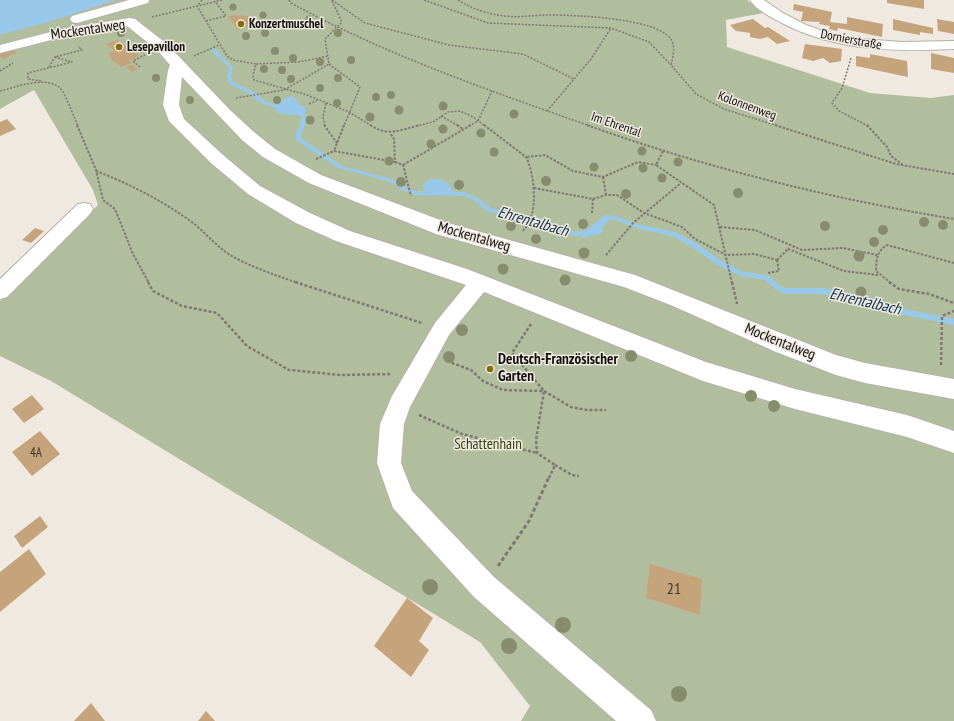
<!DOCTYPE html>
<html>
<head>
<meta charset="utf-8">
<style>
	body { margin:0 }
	canvas { display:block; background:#f0e9e1 }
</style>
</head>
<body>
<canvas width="954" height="721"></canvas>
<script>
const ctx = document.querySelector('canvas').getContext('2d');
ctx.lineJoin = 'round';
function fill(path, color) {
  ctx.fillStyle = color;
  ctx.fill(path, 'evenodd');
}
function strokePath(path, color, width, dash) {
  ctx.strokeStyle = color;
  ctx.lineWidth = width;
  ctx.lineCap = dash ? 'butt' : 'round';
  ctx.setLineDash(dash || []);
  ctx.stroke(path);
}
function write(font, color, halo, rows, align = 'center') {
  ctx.font = font + ' "PT Sans Narrow",sans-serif';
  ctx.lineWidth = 3;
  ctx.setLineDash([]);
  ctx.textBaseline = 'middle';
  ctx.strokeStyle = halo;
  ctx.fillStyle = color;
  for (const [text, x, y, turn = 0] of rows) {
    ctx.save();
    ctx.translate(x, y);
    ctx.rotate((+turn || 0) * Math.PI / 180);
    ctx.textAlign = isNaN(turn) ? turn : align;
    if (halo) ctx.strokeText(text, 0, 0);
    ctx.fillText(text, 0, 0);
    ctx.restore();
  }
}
const green = new Path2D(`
	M 0,0 L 747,0 L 763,13 L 726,20 L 727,47 L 870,93 L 931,98 L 954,95 L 954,721 L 521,721 L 530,706 L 480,642 L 51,381 L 0,356 L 0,301 L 98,205 L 93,190 L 34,90 L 0,109 Z`);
const water = new Path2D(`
	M 0,0 L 116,0 L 45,23 L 0,35 Z
	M 293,96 C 297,99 296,100 298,103 C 301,106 305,106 307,111 C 301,117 284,115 276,112 L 275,109 C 278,102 285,97 293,96 Z
	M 430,179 C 443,179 449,181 454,193 L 430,194 L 424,190 L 423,185 Z
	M 606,215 L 617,217 L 615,219 L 609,220 L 602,228 L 603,233 L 582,238 L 580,232 L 586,230 Z`);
const stream = new Path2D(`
	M 211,49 L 215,49 L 233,67 L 231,77 L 233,82 L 254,92 L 265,101 L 285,108 L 285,110 L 281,110 L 261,103 L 250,94 L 229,84 L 227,77 L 229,67 L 211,51 Z
	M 296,109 L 308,116 C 307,124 301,130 301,138 L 342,166 L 388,178 L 400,183 L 407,189 L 416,191 L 464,192 L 476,197 L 491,208 L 521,217 L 538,224 L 560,227 L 575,232 L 588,230 L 591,232 L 588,234 L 575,236 L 560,231 L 537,228 L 517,220 L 487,211 L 472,199 L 463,196 L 416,195 L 403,191 L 396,185 L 384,180 L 338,168 L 296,140 C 294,132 301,125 302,117 L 294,112 L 294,110 Z
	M 607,215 L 618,217 L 640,225 L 675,232 L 696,243 L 720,260 L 741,271 L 769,276 L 780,286 L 786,288 L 821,288 L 867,296 L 900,308 L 954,319 L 954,325 L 900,314 L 867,302 L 821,294 L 785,294 L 776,290 L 765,280 L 738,275 L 716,264 L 692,247 L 672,236 L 639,229 L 615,220 L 605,218 L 604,217 Z`);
const building = new Path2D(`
	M 887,0 L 924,0 L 924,9 L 887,3 Z
	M 794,4 L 832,12 L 830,22 L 847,24 L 847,17 L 883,24 L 882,37 L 838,28 L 837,31 L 829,29 L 830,26 L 819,24 L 820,22 L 801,21 L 803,12 L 793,10 Z
	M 236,15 L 247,16 L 251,19 L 251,22 L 244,28 L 238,30 L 228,16 Z
	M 753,19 L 765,28 L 768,27 L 790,41 L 777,44 L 768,37 L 760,39 L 750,37 L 750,33 L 736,31 L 730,25 Z
	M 893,19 L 933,28 L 933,34 L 920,32 L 920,35 L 893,30 Z
	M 937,19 L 954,22 L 954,34 L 938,31 Z
	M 117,40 L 140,56 L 129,61 L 132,63 L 121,67 L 112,60 L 108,53 L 115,51 L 106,44 Z
	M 805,44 L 842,49 L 841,61 L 830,63 L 823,58 L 813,61 L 802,58 Z
	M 8,49 L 17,52 L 4,59 L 0,57 L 0,53 Z
	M 931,53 L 954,58 L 954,73 L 931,69 Z
	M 870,54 L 907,61 L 908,77 L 856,66 L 856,56 L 870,58 Z
	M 131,65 L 132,65 L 138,69 L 132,72 L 126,67 Z
	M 7,119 L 16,129 L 0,136 L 0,122 Z
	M 35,228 L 44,231 L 31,243 L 22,240 Z
	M 32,395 L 44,409 L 24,423 L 12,409 Z
	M 40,431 L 60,454 L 32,476 L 12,452 Z
	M 40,516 L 48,527 L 22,548 L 14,536 Z
	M 29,549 L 46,574 L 0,612 L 0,572 Z
	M 650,564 L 702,579 L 700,615 L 646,598 Z
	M 407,598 L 433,618 L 419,641 L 429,650 L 411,677 L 374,646 Z
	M 91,703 L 105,721 L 74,721 Z
	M 206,711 L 215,721 L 198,721 Z`);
const pathFar3 = new Path2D(`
	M 202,0 L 197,6 L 227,56 L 233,60 L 256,64 L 253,75 L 254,80 L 307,95 L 349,112 L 372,126
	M 289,0 L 291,3 C 386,55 488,90 590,126
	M 332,0 L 365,23 L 449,45 L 523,54 L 574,79
	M 424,0 L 488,23 L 611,28 L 649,42 L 671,65
	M 458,0 C 472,9 488,14 504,16 C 519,18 534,15 549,15 C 575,15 654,18 670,38 C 676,45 673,57 671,65 L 696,94 L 724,109 L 778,126
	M 152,17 L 222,0
	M 206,21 L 226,16 L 215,1
	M 194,56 L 219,45
	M 851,58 L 842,88 L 832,103 L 839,111 L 868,126
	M 256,64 L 299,62 L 328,56
	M 329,64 L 360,87 L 344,126
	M 49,67 L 55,57
	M 140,67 L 133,61 L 145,55
	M 0,71 L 13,63
	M 41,81 L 28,79 L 28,73 L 72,62 L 55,57 L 82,50 L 78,46
	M 0,91 C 17,87 52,73 63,92 C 69,103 73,115 78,126
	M 236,98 L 284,90 L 329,64 L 325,39 L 342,22 L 332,1
	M 309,104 L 318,100
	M 547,111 L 591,59 L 611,28
	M 441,116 L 459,126
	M 325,126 L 323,117 L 326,103
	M 416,126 L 433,122 L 448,112 L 460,111 L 473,117 L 485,126
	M 469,126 L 478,121 L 492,91`);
const pathFar2 = new Path2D(`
	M 77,125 L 96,170 L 103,200 L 115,209 L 133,254 L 149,283
	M 324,125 L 337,143
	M 344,125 L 334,151 L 395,162 L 394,139 L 390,133
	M 370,125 C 388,137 400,130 420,125
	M 457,125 L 463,129
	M 484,125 L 526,157 C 534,172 537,205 530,220 C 529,224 525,228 523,231
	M 587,125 C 706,168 829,198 954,219
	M 775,125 L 896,164 L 954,174
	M 867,125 L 887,147 L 891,156 L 903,165
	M 663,151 L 656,165 L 714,205 L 732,283
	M 527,157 L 545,155 L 573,171 L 603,177 L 638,162 L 656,165
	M 316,159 L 334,151
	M 395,162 L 403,165 L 411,196
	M 403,165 L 471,125
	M 96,171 C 130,184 163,201 193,223 C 206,233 216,246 230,255 C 251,267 275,275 298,283
	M 603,177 L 606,195
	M 534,188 L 593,199 L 606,195 L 617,195 L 644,213 L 682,227 L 695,239 L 726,255 L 754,254 L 777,260
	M 592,213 L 593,199
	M 720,227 L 755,230 L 802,250 L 842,248 L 878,255
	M 788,249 L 844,271 L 878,275
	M 606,255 L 633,223 L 681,183
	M 777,260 L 789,248
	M 768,273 L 779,271 L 777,260
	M 891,283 L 876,271 C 876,260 877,251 887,245 L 954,263`);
const pathFar1 = new Path2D(`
	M 148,282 L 153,291 L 182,306 L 217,313 L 247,346 L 289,370 L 341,375 L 392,374
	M 295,282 L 422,323
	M 732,282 L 737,304
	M 889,282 L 899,289 L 929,294 L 954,303
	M 531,324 L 512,353 L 544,391 L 536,440 L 537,453 L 555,465 L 549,478
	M 447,361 L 471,370 L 483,381 L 503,390 L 544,391 L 571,407 L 587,410 L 606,410
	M 941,365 L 942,316 L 954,311
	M 419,415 L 462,434 L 537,453
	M 555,465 L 572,475 L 579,476`);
const path = new Path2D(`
	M 498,566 L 529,521 L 549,477`);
const minor = new Path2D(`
	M 129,0 L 149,0 L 148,3 L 77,23 L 72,22 L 70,19 L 72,16 Z
	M 750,0 L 764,0 L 783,13 L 806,25 L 829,33 L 850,38 L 902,42 L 954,41 L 954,49 C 895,52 836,51 782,23 C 771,17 756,10 750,0 Z
	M 130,18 L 135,19 L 167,44 L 230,110 L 254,132 L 275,149 L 321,175 L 448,223 L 635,275 L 836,355 L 865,363 L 954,379 L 954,399 L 865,383 L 836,375 L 776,352 L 673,306 L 624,287 L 436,234 L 309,183 L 263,157 L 242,140 L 182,77 L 179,105 L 184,119 L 223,155 L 260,186 L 310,213 L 350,231 L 467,269 L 706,362 L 795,389 L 907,415 L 954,431 L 954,453 L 907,437 L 795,409 L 703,381 L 484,292 L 449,335 L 410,407 L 404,424 L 401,463 L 412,491 L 494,577 L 651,710 L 656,721 L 616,721 L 474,597 L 393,508 L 377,463 L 380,424 L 392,396 L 435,323 L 466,285 L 336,241 L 296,223 L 248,194 L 211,163 L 169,121 L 163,105 L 168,70 L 170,65 L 157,50 L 127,26 L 67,36 L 0,53 L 0,45 L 66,28 Z
	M 84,203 L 90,204 L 93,209 L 90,214 L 7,297 L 0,299 L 0,279 L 78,204 Z`);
const trees = [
	[233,7,3.5],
	[263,15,3.5],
	[309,19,3.5],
	[320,26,3.5],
	[121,33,4],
	[265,33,4],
	[338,33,4],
	[246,36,4],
	[275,51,4],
	[293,58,4],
	[351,60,4],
	[320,62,4],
	[264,69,4],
	[282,70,4],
	[156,78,4],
	[338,78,4],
	[291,79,4],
	[320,88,4],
	[391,95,4],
	[376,97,4],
	[190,100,4],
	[277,100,4],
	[337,103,4],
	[443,106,4.5],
	[399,110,4.5],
	[514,114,4.5],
	[370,117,4.5],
	[310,120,4.5],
	[443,129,4.5],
	[481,133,4.5],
	[431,144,4.5],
	[642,151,4.5],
	[494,152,4.5],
	[389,161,4.5],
	[678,162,4.5],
	[594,167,4.5],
	[643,168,4.5],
	[662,178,4.5],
	[546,181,5],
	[401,182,5],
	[459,185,5],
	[738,193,5],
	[626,194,5],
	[924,222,5],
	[583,224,5],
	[943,225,5],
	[511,226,5],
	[825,226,5],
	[883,230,5],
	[536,239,5],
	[874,242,5],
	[584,253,5.5],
	[859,256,5.5],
	[503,269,5.5],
	[565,280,5.5],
	[861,292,5.5],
	[462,330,6],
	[631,356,6],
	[449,357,6],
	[751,396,6],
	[774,406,6],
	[430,587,8],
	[563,625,8],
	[509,646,8],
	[679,694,8]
];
const markers = [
	[241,24,4,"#866b07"],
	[119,47,4,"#866b07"],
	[490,369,4,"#866b07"]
];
const farPoinames = [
	["Konzertmuschel",249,24],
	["Lesepavillon",127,47]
];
const farStreetnames = [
	["Dornierstraße",851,40,11],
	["Kolonnenweg",747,106,20],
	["Im Ehrental",616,125,19]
];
const numberNames = [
	["4A",36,453]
];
const streetNames = [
	["Mockentalweg",88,30,-8],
	["Mockentalweg",474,237,16],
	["Mockentalweg",780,342,22]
];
const poiNames = [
	["Deutsch-Französischer",498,360],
	["Garten",498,377]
];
const parkNames = [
	["Schattenhain",488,445]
];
const waterNames = [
	["Ehrentalbach",533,222,16],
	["Ehrentalbach",865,302,13]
];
const nearNumbernames = [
	["21",674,589]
];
fill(green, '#b1be9e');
fill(water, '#99c9ea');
fill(stream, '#99c9ea');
fill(building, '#c6a47b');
strokePath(minor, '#b6b0a8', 2);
strokePath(pathFar3, '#7d7873', 1.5, [2, 1.5]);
strokePath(pathFar2, '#7d7873', 2, [2.5, 1.5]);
strokePath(pathFar1, '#7d7873', 2.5, [3, 2]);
strokePath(path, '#7d7873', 3, [4, 2.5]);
fill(minor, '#fff');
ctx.fillStyle = '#868d6c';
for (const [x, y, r] of trees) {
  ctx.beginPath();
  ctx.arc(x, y, r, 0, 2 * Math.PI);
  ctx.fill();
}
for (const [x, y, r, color] of markers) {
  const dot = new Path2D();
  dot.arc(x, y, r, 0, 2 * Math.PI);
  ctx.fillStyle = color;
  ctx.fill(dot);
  strokePath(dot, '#f0e9e1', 1.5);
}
write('bold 13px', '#12100d', '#f0e9e1', farPoinames, 'left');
write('13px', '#12100d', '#f0e9e1', farStreetnames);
write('13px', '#3f3528', null, numberNames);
write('15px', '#12100d', '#f0e9e1', streetNames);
write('bold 15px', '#12100d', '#f0e9e1', poiNames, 'left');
write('15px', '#30420d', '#f0e9e1', parkNames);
write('italic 16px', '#093148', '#f0e9e1', waterNames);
write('16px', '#3f3528', null, nearNumbernames);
</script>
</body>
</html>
